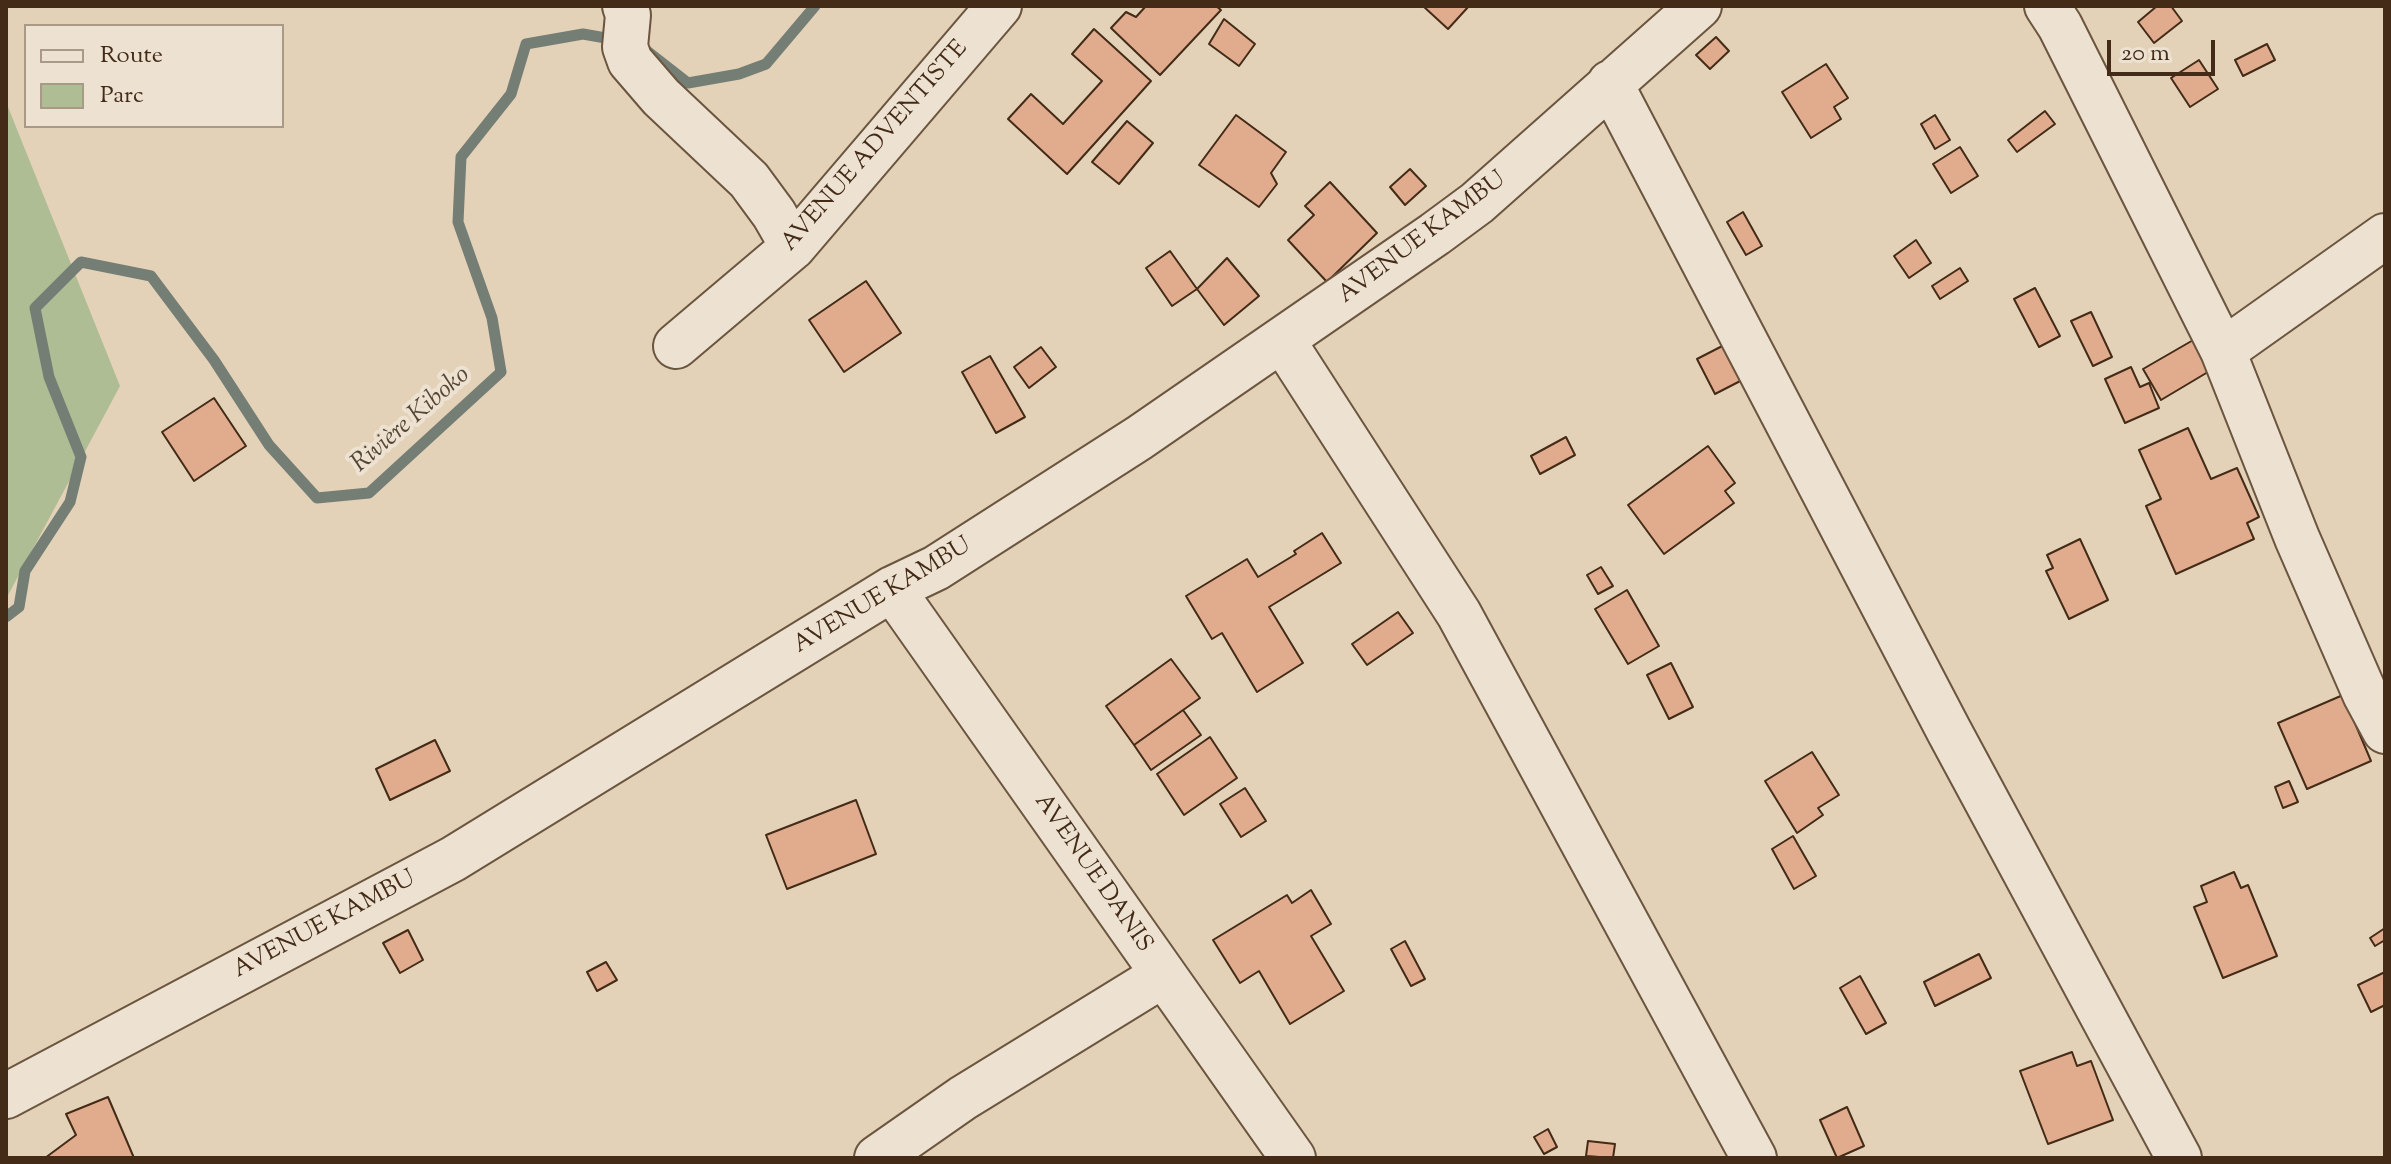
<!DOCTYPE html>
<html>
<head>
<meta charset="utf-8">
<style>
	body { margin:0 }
	#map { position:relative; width:2391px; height:1164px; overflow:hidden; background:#e3d2b8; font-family:"Sorts Mill Goudy",serif }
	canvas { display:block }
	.frame { position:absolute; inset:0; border:8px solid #432b17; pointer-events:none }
	.legend { position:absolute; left:24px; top:24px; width:260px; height:104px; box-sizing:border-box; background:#ede2d1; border:2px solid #a99987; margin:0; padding:10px 14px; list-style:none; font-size:24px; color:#432b17 }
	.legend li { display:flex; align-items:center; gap:16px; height:40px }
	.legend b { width:40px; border:2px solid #a99987 }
	.scale { position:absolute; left:2107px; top:40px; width:108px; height:36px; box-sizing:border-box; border:4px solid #432b17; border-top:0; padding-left:10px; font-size:24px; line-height:28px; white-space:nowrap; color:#432b17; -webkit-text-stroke:6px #ede2d1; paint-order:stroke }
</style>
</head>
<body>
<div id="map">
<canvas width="2391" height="1164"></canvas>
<div class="frame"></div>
<ul class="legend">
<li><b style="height:10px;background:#ede2d1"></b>Route</li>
<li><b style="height:22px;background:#aebd93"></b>Parc</li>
</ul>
<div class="scale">20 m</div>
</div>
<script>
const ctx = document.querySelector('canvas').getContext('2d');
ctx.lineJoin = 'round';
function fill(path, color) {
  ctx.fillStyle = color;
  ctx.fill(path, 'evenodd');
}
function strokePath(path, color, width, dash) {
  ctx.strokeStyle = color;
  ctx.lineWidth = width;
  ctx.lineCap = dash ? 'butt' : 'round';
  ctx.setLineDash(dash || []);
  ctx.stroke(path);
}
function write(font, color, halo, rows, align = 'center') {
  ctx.font = font + ' "Sorts Mill Goudy",serif';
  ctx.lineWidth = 8;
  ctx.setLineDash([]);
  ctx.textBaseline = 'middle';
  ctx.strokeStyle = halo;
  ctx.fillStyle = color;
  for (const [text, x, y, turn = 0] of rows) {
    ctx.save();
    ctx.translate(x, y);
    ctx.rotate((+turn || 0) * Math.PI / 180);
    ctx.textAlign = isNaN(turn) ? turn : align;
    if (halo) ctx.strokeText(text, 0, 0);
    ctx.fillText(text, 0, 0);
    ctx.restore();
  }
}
const green = new Path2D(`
	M 6,102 L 120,386 L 6,599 Z`);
const stream = new Path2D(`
	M 647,51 L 688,83 L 739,74 L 766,64 L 815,6
	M 6,617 L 19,607 L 25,571 L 70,502 L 81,457 L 49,377 L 35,308 L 81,262 L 151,276 L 214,360 L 269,445 L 317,498 L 369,493 L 501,372 L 492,318 L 458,222 L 461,157 L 511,94 L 526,44 L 583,34 L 617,40`);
const building = new Path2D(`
	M 1146,6 L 1216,6 L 1221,10 L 1160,75 L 1111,28 L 1126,12 L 1136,17 Z
	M 1423,6 L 1469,6 L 1448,29 Z
	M 2157,6 L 2171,6 L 2182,21 L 2154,43 L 2138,22 Z
	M 1224,19 L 1255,44 L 1239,66 L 1209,44 Z
	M 1094,29 L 1151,81 L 1067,174 L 1008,119 L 1031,94 L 1063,124 L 1102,81 L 1072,54 Z
	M 1716,37 L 1729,51 L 1710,69 L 1696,55 Z
	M 2267,44 L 2275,60 L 2243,76 L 2235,60 Z
	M 2199,60 L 2218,89 L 2190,107 L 2171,78 Z
	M 1826,64 L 1848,98 L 1834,107 L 1841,119 L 1811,138 L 1782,92 Z
	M 2045,111 L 2055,124 L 2017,152 L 2008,140 Z
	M 1236,115 L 1286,152 L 1271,173 L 1277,184 L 1259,207 L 1199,165 Z
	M 1935,115 L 1950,140 L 1935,149 L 1921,124 Z
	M 1127,121 L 1153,143 L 1119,184 L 1092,162 Z
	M 1960,147 L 1978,176 L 1951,193 L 1933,164 Z
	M 1410,169 L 1426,186 L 1405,205 L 1390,187 Z
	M 1330,182 L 1377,233 L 1327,282 L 1288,240 L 1314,215 L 1305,206 Z
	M 1743,212 L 1762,246 L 1746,255 L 1727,222 Z
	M 1916,240 L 1931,263 L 1909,278 L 1894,256 Z
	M 1170,251 L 1197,289 L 1172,306 L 1146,268 Z
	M 1227,258 L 1259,296 L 1224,325 L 1197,289 Z
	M 1960,268 L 1968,281 L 1940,299 L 1932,286 Z
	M 866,281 L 901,333 L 844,372 L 809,320 Z
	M 2035,288 L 2060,336 L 2039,347 L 2014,299 Z
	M 2091,312 L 2112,357 L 2093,366 L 2071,321 Z
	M 2195,339 L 2213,369 L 2161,400 L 2143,369 Z
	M 1732,341 L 1750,376 L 1715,394 L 1697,359 Z
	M 1041,347 L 1056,367 L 1029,388 L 1014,367 Z
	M 990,356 L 1025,417 L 996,433 L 962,372 Z
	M 2131,367 L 2140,387 L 2149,383 L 2159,408 L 2125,423 L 2105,379 Z
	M 214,398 L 246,446 L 194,481 L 162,432 Z
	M 2188,428 L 2211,479 L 2237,468 L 2259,517 L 2247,523 L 2254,539 L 2176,574 L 2146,506 L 2161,499 L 2139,450 Z
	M 1566,437 L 1575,455 L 1540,474 L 1531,456 Z
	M 1708,446 L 1735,483 L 1725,491 L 1734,503 L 1664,554 L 1628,505 Z
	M 1322,533 L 1341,563 L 1269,607 L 1303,663 L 1257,692 L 1222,633 L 1212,639 L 1186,596 L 1247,559 L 1258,577 L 1296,554 L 1294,551 Z
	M 2080,539 L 2108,600 L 2069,619 L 2046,571 L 2053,568 L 2047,555 Z
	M 1601,567 L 1613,586 L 1598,594 L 1587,575 Z
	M 1627,590 L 1659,646 L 1628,664 L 1595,609 Z
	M 1398,612 L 1413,633 L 1367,665 L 1352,644 Z
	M 1171,659 L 1200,698 L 1134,745 L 1106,706 Z
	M 1671,663 L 1693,707 L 1669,719 L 1647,675 Z
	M 2343,695 L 2371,761 L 2307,789 L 2278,723 Z
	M 1183,710 L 1201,735 L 1151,770 L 1134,745 Z
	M 1210,737 L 1237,778 L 1184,815 L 1157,774 Z
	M 435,740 L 450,771 L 390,800 L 376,769 Z
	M 1812,752 L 1839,795 L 1818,808 L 1823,815 L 1797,833 L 1765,781 Z
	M 2289,781 L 2298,802 L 2283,808 L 2275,787 Z
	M 1245,788 L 1266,821 L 1241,837 L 1220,804 Z
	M 856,800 L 876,854 L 787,889 L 766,835 Z
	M 1793,836 L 1816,876 L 1794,889 L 1772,849 Z
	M 2234,872 L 2241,888 L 2248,885 L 2277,956 L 2223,978 L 2194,907 L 2207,902 L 2201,886 Z
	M 1311,890 L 1331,924 L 1311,936 L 1344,991 L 1290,1024 L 1259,971 L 1240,983 L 1213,940 L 1287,895 L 1292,903 Z
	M 2385,928 L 2385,940 L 2375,946 L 2370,938 Z
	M 408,930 L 423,960 L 400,973 L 383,943 Z
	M 1405,941 L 1425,979 L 1411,986 L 1391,949 Z
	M 1979,954 L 1991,978 L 1935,1006 L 1924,982 Z
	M 606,962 L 617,980 L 597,991 L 587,972 Z
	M 2385,972 L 2385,1005 L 2371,1012 L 2358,985 Z
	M 1860,976 L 1886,1023 L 1866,1034 L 1840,988 Z
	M 2072,1052 L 2077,1066 L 2091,1061 L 2113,1120 L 2048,1144 L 2020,1071 Z
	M 108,1097 L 134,1158 L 45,1158 L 76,1135 L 66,1114 Z
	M 1847,1107 L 1864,1146 L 1837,1158 L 1820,1120 Z
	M 1548,1129 L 1557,1147 L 1544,1154 L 1534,1137 Z
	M 1588,1141 L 1615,1144 L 1613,1158 L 1586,1156 Z`);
const minor = new Path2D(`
	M 625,6 L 628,15 L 625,47 L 630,61 L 661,97 L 749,180 L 774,214 L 793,247
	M 2047,6 L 2060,26 L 2223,351 L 2297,538 L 2365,694 L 2385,731
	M 1610,83 L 1949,731 L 2179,1158
	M 1283,341 L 1459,614 L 1754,1158
	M 676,346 L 793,247 L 999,6
	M 2223,351 L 2385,236
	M 892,589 L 1293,1158
	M 6,1096 L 453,859 L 892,589 L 936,568 L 1139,438 L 1435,234 L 1477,203 L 1699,6
	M 877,1158 L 963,1098 L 1163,975`);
const streetNames = [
	["AVENUE ADVENTISTE",876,147,-49],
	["AVENUE KAMBU",1423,239,-37],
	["AVENUE KAMBU",883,597,-31],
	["AVENUE DANIS",1092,874,55],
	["AVENUE KAMBU",325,926,-28]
];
const waterNames = [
	["Rivière Kiboko",412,421,-41]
];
fill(green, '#aebd93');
strokePath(stream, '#757e75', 11);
fill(building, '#e1ac8d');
strokePath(building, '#432b17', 2);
strokePath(minor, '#6b553f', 48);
strokePath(minor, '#ede2d1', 44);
write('24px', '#432b17', '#ede2d1', streetNames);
write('italic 26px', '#544736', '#ede2d1', waterNames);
</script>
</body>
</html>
